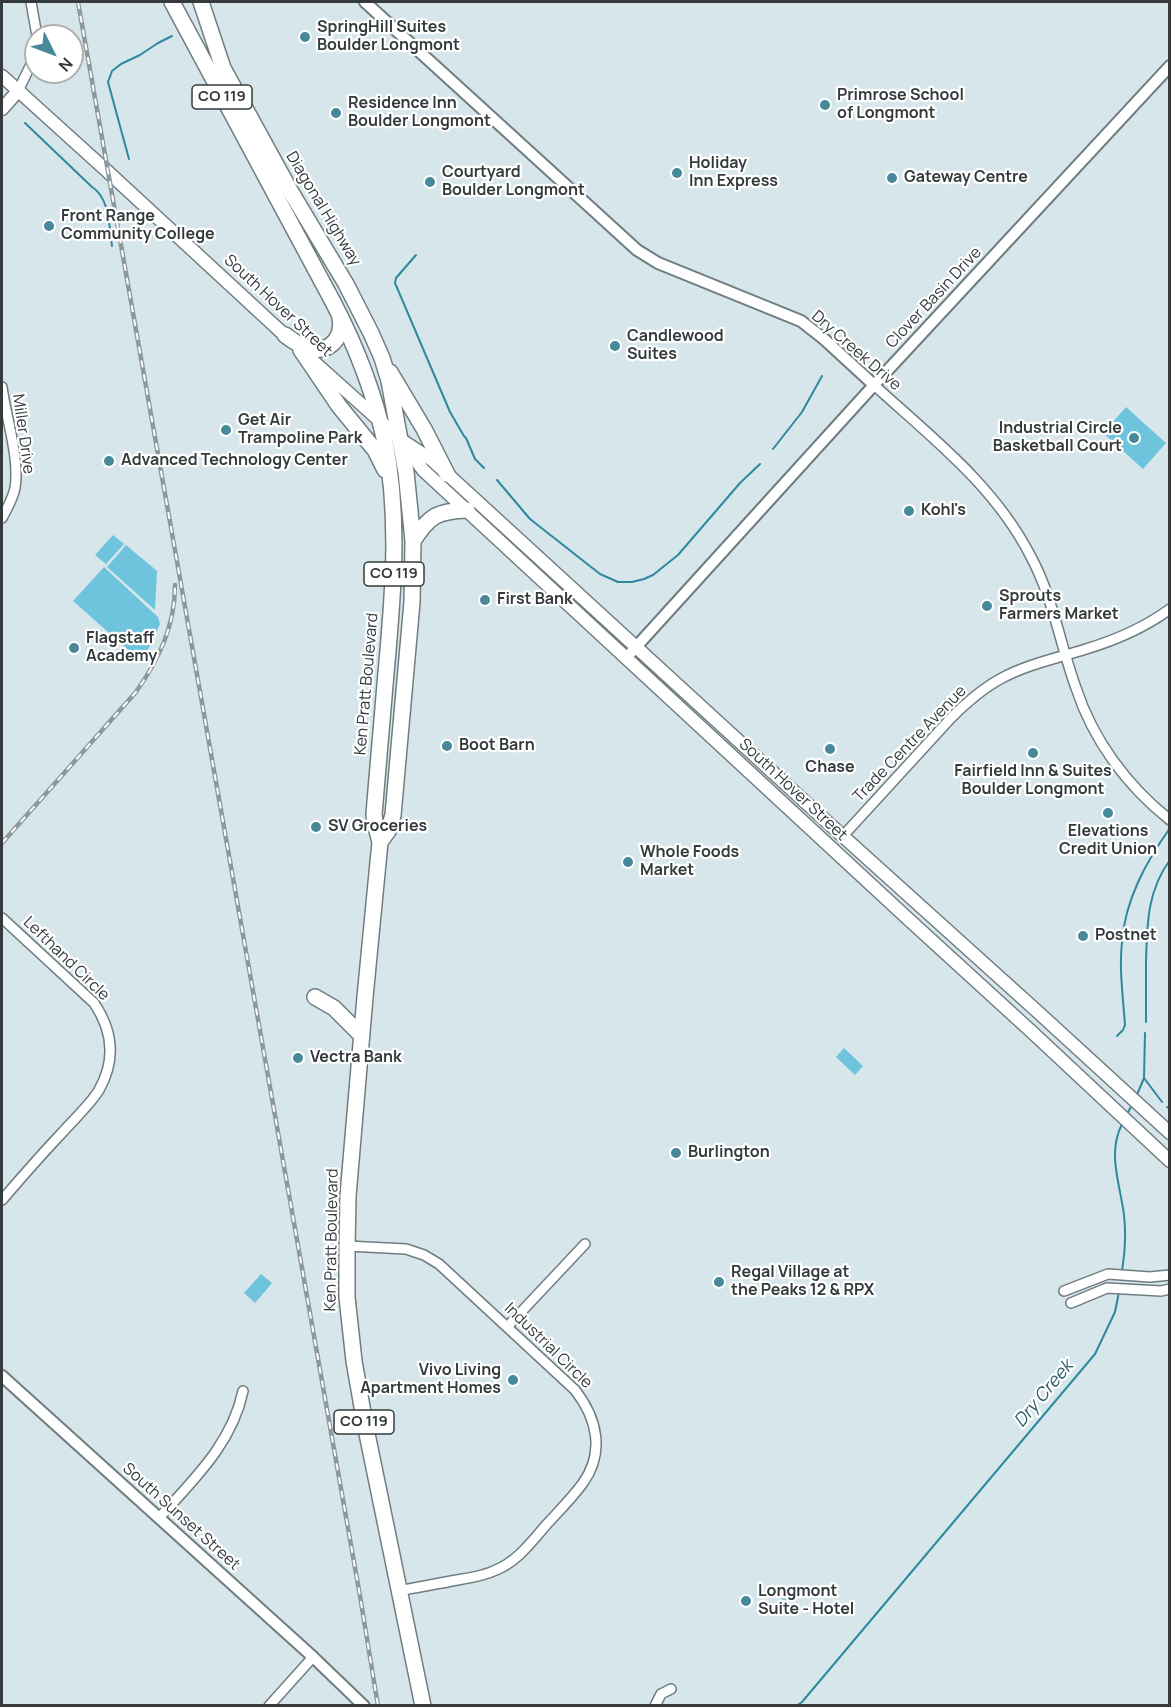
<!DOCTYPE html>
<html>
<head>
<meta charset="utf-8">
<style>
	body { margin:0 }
	#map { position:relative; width:1171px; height:1707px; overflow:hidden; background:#d7e6eb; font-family:Manrope,sans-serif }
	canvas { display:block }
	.frame { position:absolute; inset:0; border:3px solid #353b3d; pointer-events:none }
	.north { position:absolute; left:24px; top:24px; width:60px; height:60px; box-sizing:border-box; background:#fff; border:2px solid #aeb1b1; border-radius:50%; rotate:132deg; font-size:16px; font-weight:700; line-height:24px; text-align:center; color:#353b3d }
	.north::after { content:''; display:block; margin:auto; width:21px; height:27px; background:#47889b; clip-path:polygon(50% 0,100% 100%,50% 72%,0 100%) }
</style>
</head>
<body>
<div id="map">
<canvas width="1171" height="1707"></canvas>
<div class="frame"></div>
<div class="north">N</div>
</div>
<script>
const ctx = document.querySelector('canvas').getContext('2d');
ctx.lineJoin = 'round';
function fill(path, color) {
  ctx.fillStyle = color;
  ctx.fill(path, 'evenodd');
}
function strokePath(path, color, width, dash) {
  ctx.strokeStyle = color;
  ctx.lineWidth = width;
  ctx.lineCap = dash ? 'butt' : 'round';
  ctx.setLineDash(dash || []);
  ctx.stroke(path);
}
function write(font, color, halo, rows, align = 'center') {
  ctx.font = font + ' Manrope,sans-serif';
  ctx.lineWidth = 4.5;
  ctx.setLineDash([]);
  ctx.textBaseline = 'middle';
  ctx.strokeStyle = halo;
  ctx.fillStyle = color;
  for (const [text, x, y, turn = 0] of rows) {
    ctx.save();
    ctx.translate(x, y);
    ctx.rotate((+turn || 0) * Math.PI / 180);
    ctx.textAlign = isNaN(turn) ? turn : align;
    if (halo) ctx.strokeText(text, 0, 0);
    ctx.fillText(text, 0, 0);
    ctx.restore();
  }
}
const green = new Path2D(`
	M 1126,407 L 1166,443 L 1143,469 L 1103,433 Z
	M 113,535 L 124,544 L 106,564 L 95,555 Z
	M 126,545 L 157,571 L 155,610 L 107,567 Z
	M 104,567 L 158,617 L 160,624 L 142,662 L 73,601 Z
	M 844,1048 L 863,1066 L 855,1075 L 836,1057 Z
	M 261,1274 L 272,1283 L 255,1303 L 244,1293 Z
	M 794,1584 L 801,1590 L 788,1605 L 781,1598 Z`);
const stream = new Path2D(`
	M 25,123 L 92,187 C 110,198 109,227 112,246
	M 129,159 L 108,82 L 112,71 L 121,64 L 140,55 L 158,43 L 172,36
	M 416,255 L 396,278 L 395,283 L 450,412 L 464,436 L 466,438 L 475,459 L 484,468
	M 773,449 L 802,412 L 822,376
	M 497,480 L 530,519 L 600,574 L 618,582 L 632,582 L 644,579 L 653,575 L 678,555 L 740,483 L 760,464
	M 1146,1022 C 1146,1002 1146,982 1146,962 C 1147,925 1147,891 1170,860
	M 1117,1036 L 1123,1030 L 1125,1025 C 1123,997 1119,969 1122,942 C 1125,900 1146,862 1170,828
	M 1144,1078 L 1162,1102
	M 1136,1097 L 1144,1078 L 1145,1033
	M 1167,1107 L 1170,1109
	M 1126,1116 L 1132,1105
	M 1122,1271 C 1125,1254 1126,1233 1124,1215 C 1120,1183 1107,1154 1122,1124
	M 796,1706 L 802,1702 L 1095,1354 L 1115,1312 L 1119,1292`);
const minor = new Path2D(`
	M 31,2 L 37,36
	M 18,91 L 36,54
	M 874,385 C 931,437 994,485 1030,555 C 1053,597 1060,644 1076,688 C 1093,740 1127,786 1170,820
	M 2,387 C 6,417 20,459 15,488 C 13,498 7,509 2,518
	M 842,837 L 951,718 C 967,702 983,688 1002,678 C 1028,664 1058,658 1086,649 C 1116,640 1144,628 1170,609
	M 2,918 L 94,1003 C 113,1031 116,1060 99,1090 C 90,1105 72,1121 60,1135 C 40,1156 21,1178 2,1200
	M 347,1246 L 406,1249 L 424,1255 L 439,1264 L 575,1390 C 597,1418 605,1452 583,1483 C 572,1498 559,1511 547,1524 C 532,1541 518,1561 496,1570 C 484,1576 470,1578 457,1580 C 437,1584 418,1587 398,1591
	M 1064,1291 L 1108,1274 L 1150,1277 L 1170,1275
	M 1071,1303 L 1107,1288 L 1161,1291 L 1170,1289
	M 507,1327 L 585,1244
	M 159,1518 C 193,1480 232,1444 243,1391
	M 269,1706 L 313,1657
	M 655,1706 L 661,1694 L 671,1689`);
const tertiary = new Path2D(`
	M 365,2 L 637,250 L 658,263 L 801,321 L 824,339 L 874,385
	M 626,658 L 874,385 L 1170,66
	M 2,1376 L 313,1657 L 364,1706`);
const secondary = new Path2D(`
	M 2,76 L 107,171 L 291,341
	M 2,109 L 18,91
	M 313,361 L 400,439 L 432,460 L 826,821 L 1039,1013 L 1170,1133
	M 406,447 L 423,470 L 906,917 L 1033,1033 L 1170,1161`);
const trunk = new Path2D(`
	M 172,2 L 333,302 C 356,346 374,392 385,442 C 400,518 393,597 386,673 C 382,720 378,767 374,814 L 375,823 L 380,842 L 365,997 L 348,1196 L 347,1246 L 347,1297 L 354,1361 L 365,1424 L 423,1706
	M 201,2 L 223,68 L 291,192 L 346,284 L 371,333 L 382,358 L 389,381 L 406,472 L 413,541 L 412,602 L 393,815 L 388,831 L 380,842
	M 285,335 C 291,339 298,345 305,347 C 326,356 344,340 340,318
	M 301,350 L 339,406 L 375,450 L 385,470
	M 390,372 L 424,429 L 447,474
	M 413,541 C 429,516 437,511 467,510
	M 315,997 L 334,1008 L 361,1035`);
const rail = new Path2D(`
	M 78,2 L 360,1596 L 378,1706
	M 2,843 L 136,692 C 159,659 175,626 175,585`);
const markers = [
	[305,37,6,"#47889b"],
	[825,105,6,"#47889b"],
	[336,113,6,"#47889b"],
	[677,173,6,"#47889b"],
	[892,178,6,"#47889b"],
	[430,182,6,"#47889b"],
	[49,226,6,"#47889b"],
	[615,346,6,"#47889b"],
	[226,430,6,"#47889b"],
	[1134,438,6,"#47889b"],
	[109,461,6,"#47889b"],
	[909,511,6,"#47889b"],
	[485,600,6,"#47889b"],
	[987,606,6,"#47889b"],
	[74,648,6,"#47889b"],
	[447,746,6,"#47889b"],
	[830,749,6,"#47889b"],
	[1033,753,6,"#47889b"],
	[1108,813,6,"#47889b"],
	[316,827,6,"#47889b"],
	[628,862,6,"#47889b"],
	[1083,936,6,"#47889b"],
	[298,1058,6,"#47889b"],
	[676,1153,6,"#47889b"],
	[719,1282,6,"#47889b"],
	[513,1380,6,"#47889b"],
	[746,1601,6,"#47889b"]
];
const shields = [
	[222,97,60],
	[394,574,60],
	[364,1422,60]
];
const shieldNames = [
	["CO 119",222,97],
	["CO 119",394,574],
	["CO 119",364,1422]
];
const poiNames = [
	["SpringHill Suites",317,28],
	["Boulder Longmont",317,46],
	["Primrose School",837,96],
	["of Longmont",837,114],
	["Residence Inn",348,104],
	["Boulder Longmont",348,122],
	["Holiday",689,164],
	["Inn Express",689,182],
	["Courtyard",442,173],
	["Boulder Longmont",442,191],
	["Gateway Centre",904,178],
	["Front Range",61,217],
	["Community College",61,235],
	["Candlewood",627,337],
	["Suites",627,355],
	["Get Air",238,421],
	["Trampoline Park",238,439],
	["Industrial Circle",1122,429,"right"],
	["Basketball Court",1122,447,"right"],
	["Advanced Technology Center",121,461],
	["Kohl's",921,511],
	["Sprouts",999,597],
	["Farmers Market",999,615],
	["First Bank",497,600],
	["Flagstaff",86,639],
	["Academy",86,657],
	["Boot Barn",459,746],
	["Chase",830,768,"center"],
	["Fairfield Inn & Suites",1033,772,"center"],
	["Boulder Longmont",1033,790,"center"],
	["SV Groceries",328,827],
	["Elevations",1108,832,"center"],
	["Credit Union",1108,850,"center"],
	["Whole Foods",640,853],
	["Market",640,871],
	["Postnet",1095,936],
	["Vectra Bank",310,1058],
	["Burlington",688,1153],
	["Regal Village at",731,1273],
	["the Peaks 12 & RPX",731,1291],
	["Vivo Living",501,1371,"right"],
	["Apartment Homes",501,1389,"right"],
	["Longmont",758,1592],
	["Suite - Hotel",758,1610]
];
const streetNames = [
	["Diagonal Highway",323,209,59],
	["Clover Basin Drive",934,298,-47],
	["South Hover Street",278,306,43],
	["Dry Creek Drive",856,351,41],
	["Miller Drive",23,434,82],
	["Ken Pratt Boulevard",367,684,-85],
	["Trade Centre Avenue",910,744,-46],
	["South Hover Street",793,790,43],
	["Lefthand Circle",66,959,44],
	["Ken Pratt Boulevard",332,1240,-89],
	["Industrial Circle",548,1346,44],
	["South Sunset Street",181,1517,42]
];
const waterNames = [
	["Dry Creek",1044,1394,-50]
];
fill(green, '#6ec4dd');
strokePath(stream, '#2e899f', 2);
strokePath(minor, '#6f7d81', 12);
strokePath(tertiary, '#6f7d81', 14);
strokePath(secondary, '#6f7d81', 15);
strokePath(trunk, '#6f7d81', 18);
strokePath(minor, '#fff', 9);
strokePath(tertiary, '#fff', 10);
strokePath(secondary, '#fff', 12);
strokePath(trunk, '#fff', 15);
strokePath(rail, '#8d989c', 4.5);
strokePath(rail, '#fff', 2, [7]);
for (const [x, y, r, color] of markers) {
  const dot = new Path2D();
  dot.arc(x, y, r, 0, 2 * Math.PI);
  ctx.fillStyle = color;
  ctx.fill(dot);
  strokePath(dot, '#fff', 2);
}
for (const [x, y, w] of shields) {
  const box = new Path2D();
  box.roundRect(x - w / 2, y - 12, w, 24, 4.5);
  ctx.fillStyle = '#fff';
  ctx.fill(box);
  strokePath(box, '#353b3d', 1.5);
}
write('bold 15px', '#353b3d', null, shieldNames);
write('bold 16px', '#353b3d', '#fff', poiNames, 'left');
write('16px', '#353b3d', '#fff', streetNames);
write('italic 18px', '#2c5d6b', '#fff', waterNames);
</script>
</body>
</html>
